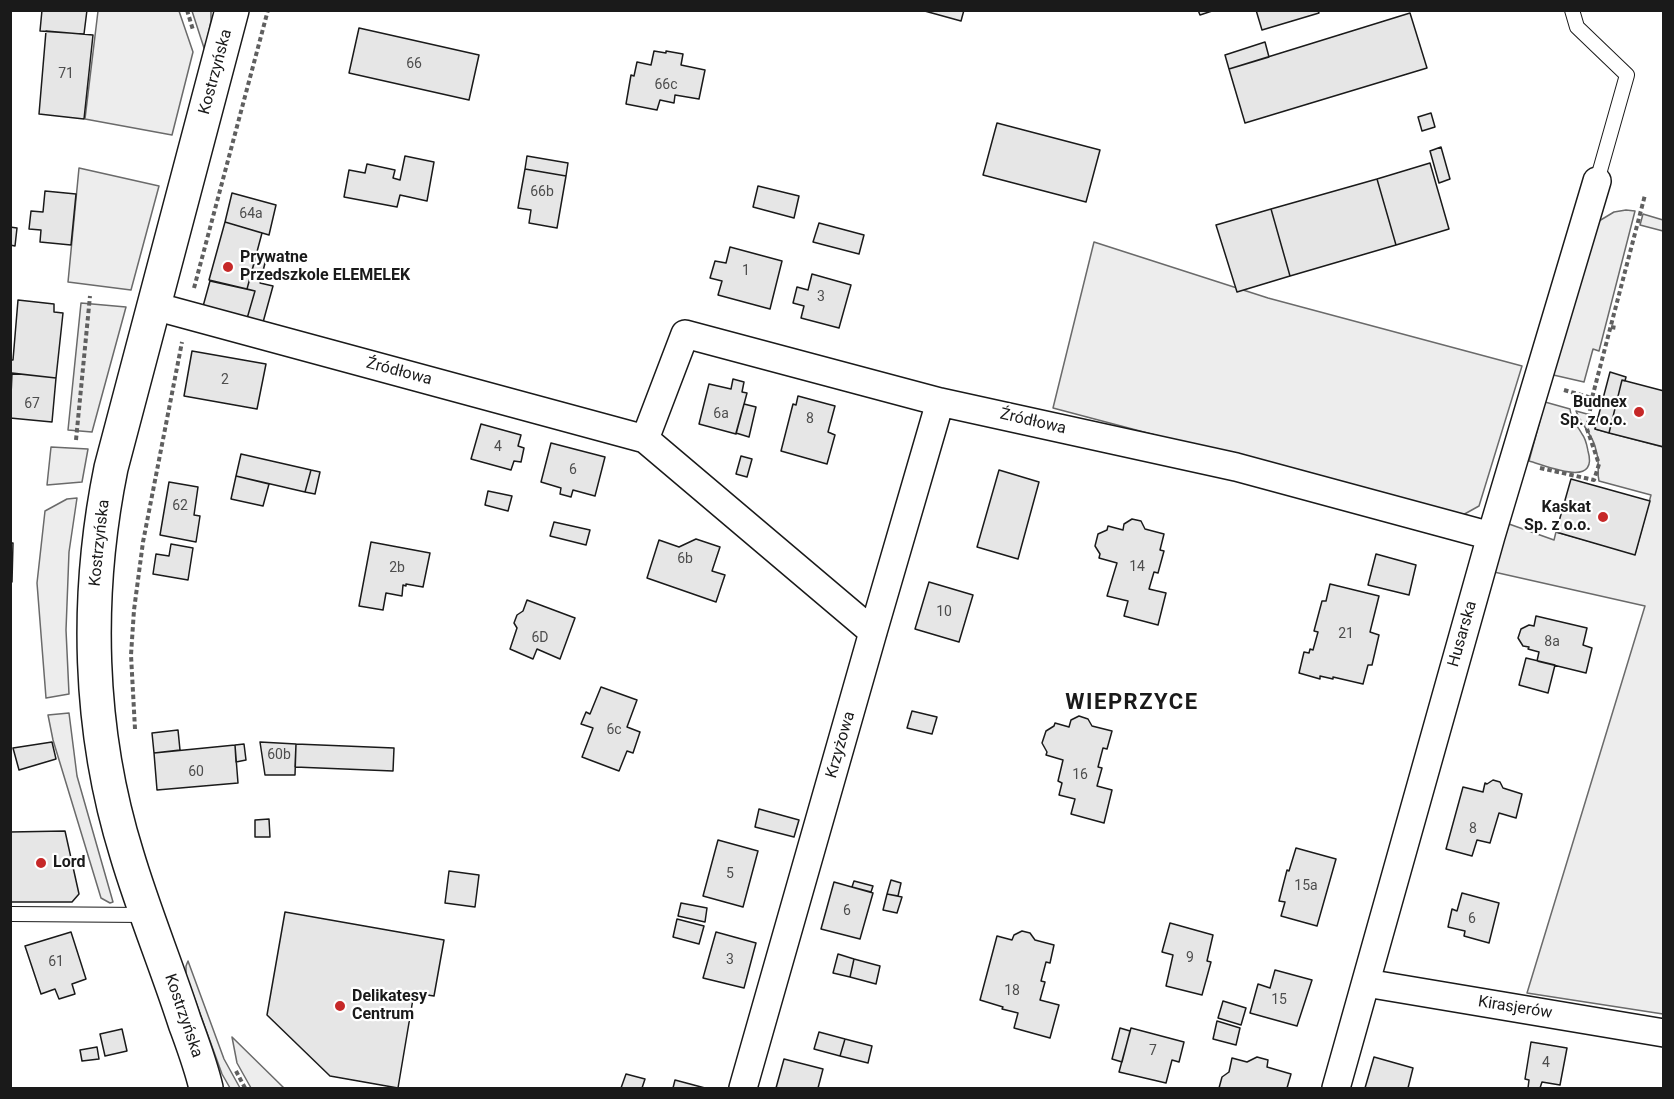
<!DOCTYPE html>
<html>
<head>
<meta charset="utf-8">
<style>
	body { margin:0 }
	#map { position:relative; width:1674px; height:1099px; overflow:hidden; background:#fff; font-family:Roboto,sans-serif }
	canvas { display:block }
	.frame { position:absolute; inset:0; border:12px solid #1a1a1a; pointer-events:none }
</style>
</head>
<body>
<div id="map">
<canvas width="1674" height="1099"></canvas>
<div class="frame"></div>
</div>
<script>
const ctx = document.querySelector('canvas').getContext('2d');
ctx.lineJoin = 'round';
function fill(path, color) {
  ctx.fillStyle = color;
  ctx.fill(path, 'evenodd');
}
function strokePath(path, color, width, dash) {
  ctx.strokeStyle = color;
  ctx.lineWidth = width;
  ctx.lineCap = dash ? 'butt' : 'round';
  ctx.setLineDash(dash || []);
  ctx.stroke(path);
}
function write(font, color, halo, rows, align = 'center') {
  ctx.font = font + ' Roboto,sans-serif';
  ctx.lineWidth = 4.5;
  ctx.setLineDash([]);
  ctx.textBaseline = 'middle';
  ctx.strokeStyle = halo;
  ctx.fillStyle = color;
  for (const [text, x, y, turn = 0] of rows) {
    ctx.save();
    ctx.translate(x, y);
    ctx.rotate((+turn || 0) * Math.PI / 180);
    ctx.textAlign = isNaN(turn) ? turn : align;
    if (halo) ctx.strokeText(text, 0, 0);
    ctx.fillText(text, 0, 0);
    ctx.restore();
  }
}
const green = new Path2D(`
	M 98,11 L 179,11 L 193,52 L 172,135 L 85,119 Z
	M 192,11 L 211,11 L 211,21 L 205,51 Z
	M 79,168 L 159,186 L 131,290 L 68,282 Z
	M 1626,210 L 1635,211 L 1599,351 L 1593,349 L 1584,382 L 1549,374 L 1599,221 L 1614,212 Z
	M 1643,214 L 1663,220 L 1663,231 L 1640,225 Z
	M 1094,242 L 1268,298 L 1522,366 L 1479,506 L 1461,516 L 1053,408 Z
	M 81,303 L 126,307 L 92,432 L 68,430 Z
	M 1545,402 L 1570,409 C 1571,420 1577,425 1582,434 C 1586,439 1587,446 1588,451 C 1599,489 1547,466 1529,461 Z
	M 1576,411 L 1598,417 L 1595,429 L 1663,447 L 1663,1014 L 1527,993 L 1645,606 L 1494,572 L 1509,524 L 1554,540 L 1556,532 L 1635,554 L 1651,495 L 1599,481 C 1597,473 1599,468 1598,461 C 1598,456 1596,451 1595,446 C 1591,433 1581,424 1576,411 Z
	M 51,447 L 88,449 L 82,482 L 47,485 Z
	M 77,498 L 69,552 L 66,630 L 69,694 L 46,698 L 37,583 L 45,511 L 67,499 Z
	M 69,713 L 77,776 L 113,902 L 110,903 L 101,898 L 53,740 L 48,715 Z
	M 188,961 L 224,1059 L 240,1088 L 230,1088 L 222,1074 L 186,975 L 186,966 Z
	M 232,1037 L 284,1088 L 251,1088 L 237,1063 Z`);
const building = new Path2D(`
	M 42,10 L 87,10 L 84,34 L 40,31 Z
	M 921,10 L 964,10 L 961,21 Z
	M 1198,10 L 1215,10 L 1200,15 Z
	M 1256,10 L 1318,10 L 1319,13 L 1262,30 Z
	M 1410,13 L 1427,68 L 1245,123 L 1229,69 Z
	M 359,28 L 479,55 L 469,100 L 349,73 Z
	M 46,31 L 93,35 L 84,119 L 39,114 Z
	M 1265,42 L 1269,57 L 1229,69 L 1225,55 Z
	M 654,51 L 666,53 L 666,51 L 683,54 L 681,65 L 705,70 L 699,99 L 675,95 L 674,103 L 660,100 L 657,110 L 626,104 L 631,75 L 634,76 L 637,62 L 651,65 Z
	M 1431,113 L 1435,127 L 1422,131 L 1418,117 Z
	M 997,123 L 1100,150 L 1086,202 L 983,175 Z
	M 1441,147 L 1450,179 L 1439,183 L 1430,151 Z
	M 405,156 L 434,162 L 427,201 L 400,195 L 397,207 L 344,197 L 349,170 L 365,173 L 367,164 L 395,170 L 393,178 L 400,180 Z
	M 527,156 L 568,163 L 566,176 L 525,169 Z
	M 1430,163 L 1449,229 L 1396,245 L 1377,179 Z
	M 525,169 L 566,176 L 557,228 L 529,223 L 531,210 L 518,208 Z
	M 1377,179 L 1396,245 L 1290,276 L 1271,209 Z
	M 758,186 L 799,196 L 794,218 L 753,207 Z
	M 45,191 L 76,194 L 71,245 L 40,242 L 41,230 L 29,229 L 31,211 L 43,212 Z
	M 232,193 L 276,205 L 269,235 L 225,222 Z
	M 1271,209 L 1290,276 L 1237,292 L 1216,225 Z
	M 225,222 L 262,233 L 247,289 L 209,280 Z
	M 819,223 L 864,235 L 859,254 L 813,242 Z
	M 10,227 L 17,228 L 15,246 L 10,245 Z
	M 730,247 L 782,261 L 770,309 L 718,295 L 722,281 L 710,278 L 715,261 L 726,263 Z
	M 256,256 L 266,259 L 260,283 L 273,286 L 262,326 L 246,322 L 255,291 L 247,289 Z
	M 812,274 L 851,285 L 839,328 L 801,318 L 804,306 L 793,303 L 797,287 L 808,290 Z
	M 210,281 L 255,291 L 246,322 L 202,310 Z
	M 18,300 L 54,304 L 54,312 L 63,313 L 56,378 L 10,373 L 10,360 L 13,360 Z
	M 192,351 L 266,364 L 257,409 L 184,396 Z
	M 1610,372 L 1626,377 L 1625,381 L 1622,380 L 1609,433 L 1595,429 Z
	M 12,373 L 56,378 L 52,422 L 10,418 Z
	M 733,379 L 744,382 L 742,392 L 747,393 L 736,434 L 699,424 L 709,384 L 731,389 Z
	M 1622,380 L 1664,391 L 1664,447 L 1609,433 Z
	M 798,396 L 835,406 L 828,432 L 835,435 L 827,464 L 781,451 L 793,404 L 796,405 Z
	M 744,404 L 756,407 L 749,437 L 736,433 Z
	M 481,424 L 521,435 L 518,446 L 524,448 L 521,462 L 514,461 L 511,470 L 471,459 Z
	M 551,443 L 605,457 L 595,496 L 573,490 L 571,497 L 560,494 L 561,488 L 541,482 Z
	M 241,454 L 311,470 L 305,492 L 236,476 Z
	M 741,456 L 752,459 L 747,477 L 736,474 Z
	M 311,470 L 320,472 L 315,494 L 305,492 Z
	M 999,470 L 1039,482 L 1018,559 L 977,547 Z
	M 236,476 L 269,484 L 263,506 L 231,499 Z
	M 1571,479 L 1650,501 L 1635,555 L 1556,532 Z
	M 169,482 L 198,487 L 194,515 L 200,516 L 196,542 L 160,535 Z
	M 488,491 L 512,496 L 508,511 L 485,505 Z
	M 1132,519 L 1141,521 L 1145,529 L 1164,534 L 1160,550 L 1164,551 L 1158,573 L 1154,572 L 1149,589 L 1166,593 L 1158,625 L 1124,616 L 1128,601 L 1107,596 L 1117,563 L 1099,558 L 1100,554 L 1095,546 L 1098,534 L 1107,530 L 1108,526 L 1123,530 L 1124,524 Z
	M 554,522 L 590,530 L 586,545 L 550,536 Z
	M 696,539 L 720,547 L 712,571 L 725,575 L 716,602 L 647,578 L 659,540 L 679,547 Z
	M 371,542 L 430,553 L 423,587 L 406,584 L 406,586 L 403,585 L 402,596 L 386,593 L 383,610 L 359,606 Z
	M 10,543 L 13,543 L 12,582 L 10,581 Z
	M 171,544 L 193,548 L 188,580 L 153,574 L 156,554 L 169,556 Z
	M 1376,554 L 1416,565 L 1409,595 L 1368,585 Z
	M 929,582 L 973,595 L 959,642 L 915,629 Z
	M 1330,584 L 1379,596 L 1370,632 L 1379,635 L 1372,665 L 1368,665 L 1363,684 L 1333,677 L 1333,679 L 1320,676 L 1320,679 L 1299,673 L 1304,652 L 1309,653 L 1310,649 L 1313,650 L 1318,632 L 1314,631 L 1322,601 L 1326,601 Z
	M 527,600 L 575,618 L 560,659 L 537,649 L 533,659 L 510,649 L 517,628 L 514,623 L 517,615 L 523,611 Z
	M 1536,616 L 1587,628 L 1583,645 L 1592,648 L 1586,673 L 1537,661 L 1539,652 L 1528,649 L 1529,647 L 1523,646 L 1518,638 L 1521,629 L 1529,625 L 1534,626 Z
	M 1526,658 L 1555,665 L 1548,693 L 1519,685 Z
	M 601,687 L 637,700 L 627,727 L 640,732 L 633,753 L 627,751 L 619,771 L 582,757 L 593,728 L 581,724 L 586,712 L 590,714 Z
	M 912,711 L 937,717 L 932,734 L 907,728 Z
	M 1079,716 L 1088,719 L 1092,726 L 1112,731 L 1107,749 L 1103,748 L 1098,767 L 1102,768 L 1097,786 L 1112,790 L 1104,823 L 1071,814 L 1075,799 L 1059,795 L 1062,783 L 1058,781 L 1063,760 L 1046,755 L 1047,752 L 1042,743 L 1046,731 L 1054,726 L 1055,723 L 1069,727 L 1071,720 Z
	M 178,730 L 180,750 L 154,753 L 152,733 Z
	M 52,742 L 56,759 L 19,770 L 13,748 Z
	M 260,742 L 296,744 L 295,775 L 265,775 Z
	M 244,744 L 246,760 L 236,762 L 235,745 Z
	M 296,744 L 394,748 L 393,771 L 295,767 Z
	M 235,745 L 238,783 L 157,790 L 154,753 Z
	M 1493,780 L 1500,782 L 1503,788 L 1522,794 L 1516,818 L 1499,813 L 1490,843 L 1477,840 L 1472,856 L 1446,849 L 1463,787 L 1483,792 L 1485,783 L 1487,784 Z
	M 759,809 L 799,820 L 794,837 L 755,827 Z
	M 269,819 L 270,837 L 255,837 L 255,820 Z
	M 65,831 L 79,894 L 72,902 L 10,902 L 10,832 Z
	M 718,840 L 758,851 L 743,907 L 703,896 Z
	M 1296,848 L 1336,859 L 1317,926 L 1281,916 L 1285,902 L 1279,901 L 1287,870 L 1289,871 Z
	M 449,871 L 479,875 L 475,907 L 445,903 Z
	M 891,880 L 901,883 L 898,896 L 887,894 Z
	M 854,881 L 873,886 L 871,892 L 852,887 Z
	M 834,882 L 873,893 L 860,939 L 821,929 Z
	M 1462,893 L 1499,903 L 1489,943 L 1464,936 L 1465,931 L 1448,927 L 1452,909 L 1457,911 Z
	M 887,894 L 902,897 L 897,913 L 883,910 Z
	M 681,903 L 707,908 L 705,922 L 678,916 Z
	M 285,912 L 444,940 L 434,996 L 414,993 L 398,1088 L 330,1076 L 267,1015 Z
	M 677,919 L 704,926 L 699,944 L 673,937 Z
	M 1170,923 L 1213,935 L 1207,961 L 1211,962 L 1202,995 L 1166,986 L 1173,955 L 1162,952 Z
	M 1022,931 L 1030,933 L 1035,940 L 1054,945 L 1050,963 L 1046,962 L 1041,981 L 1045,982 L 1040,1000 L 1059,1005 L 1050,1038 L 1014,1028 L 1018,1013 L 1002,1009 L 1003,1007 L 980,1000 L 997,936 L 1012,940 L 1014,935 Z
	M 71,932 L 86,979 L 72,984 L 75,994 L 59,999 L 55,989 L 41,994 L 25,946 Z
	M 716,932 L 756,943 L 744,988 L 703,978 Z
	M 838,954 L 854,959 L 850,977 L 833,973 Z
	M 854,959 L 880,966 L 876,984 L 850,977 Z
	M 1275,970 L 1312,980 L 1297,1026 L 1250,1013 L 1258,984 L 1270,988 Z
	M 1223,1001 L 1246,1008 L 1241,1025 L 1218,1018 Z
	M 1217,1021 L 1240,1028 L 1236,1045 L 1213,1039 Z
	M 1120,1028 L 1130,1031 L 1122,1062 L 1112,1059 Z
	M 1131,1028 L 1184,1042 L 1179,1062 L 1172,1060 L 1166,1083 L 1119,1072 Z
	M 122,1029 L 127,1051 L 105,1056 L 100,1034 Z
	M 819,1032 L 845,1039 L 840,1056 L 814,1049 Z
	M 845,1039 L 872,1046 L 868,1063 L 840,1056 Z
	M 1531,1042 L 1567,1048 L 1560,1085 L 1542,1082 L 1540,1088 L 1528,1088 L 1529,1080 L 1525,1079 Z
	M 97,1047 L 99,1059 L 82,1061 L 80,1050 Z
	M 1257,1057 L 1268,1060 L 1267,1067 L 1291,1074 L 1287,1088 L 1219,1088 L 1222,1077 L 1229,1072 L 1232,1058 L 1247,1062 Z
	M 1374,1057 L 1413,1068 L 1408,1088 L 1365,1088 Z
	M 784,1059 L 823,1069 L 818,1088 L 776,1088 Z
	M 626,1074 L 645,1079 L 642,1088 L 621,1088 Z
	M 675,1080 L 705,1088 L 673,1088 Z`);
const path = new Path2D(`
	M 187,10 L 193,30
	M 194,288 L 268,10
	M 1611,327 L 1617,328
	M 1564,390 L 1592,398 L 1645,195
	M 76,440 L 90,296
	M 1540,468 L 1594,480 L 1599,464 L 1587,429 L 1592,398
	M 135,729 L 131,655 L 134,610 L 143,542 L 182,342
	M 236,1071 L 245,1088`);
const lane = new Path2D(`
	M 1572,10 L 1577,27 L 1627,75 L 1597,181
	M 10,914 L 146,915`);
const street = new Path2D(`
	M 154,306 L 645,439 L 873,632
	M 645,439 L 685,334 L 940,402 L 1236,467 L 1491,536
	M 1366,983 L 1664,1033
	M 743,1088 L 873,632 L 940,402
	M 1336,1088 L 1491,536 L 1597,181`);
const secondary = new Path2D(`
	M 206,1088 C 201,1066 193,1045 185,1023 C 167,967 144,912 127,855 C 88,730 85,596 111,468 L 232,10`);
const markers = [
	[228,267,6,"#c62828"],
	[1639,412,6,"#c62828"],
	[1603,517,6,"#c62828"],
	[41,863,6,"#c62828"],
	[340,1006,6,"#c62828"]
];
const numberNames = [
	["66",414,64],
	["71",66,74],
	["66c",666,85],
	["66b",542,192],
	["64a",251,214],
	["1",746,271],
	["3",821,297],
	["2",225,380],
	["67",32,404],
	["6a",721,414],
	["8",810,419],
	["4",498,447],
	["6",573,470],
	["62",180,506],
	["6b",685,559],
	["14",1137,567],
	["2b",397,568],
	["10",944,612],
	["21",1346,634],
	["6D",540,638],
	["8a",1552,642],
	["6c",614,730],
	["60b",279,755],
	["60",196,772],
	["16",1080,775],
	["8",1473,829],
	["5",730,874],
	["15a",1306,886],
	["6",847,911],
	["6",1472,919],
	["9",1190,958],
	["3",730,960],
	["61",56,962],
	["18",1012,991],
	["15",1279,1000],
	["7",1153,1051],
	["4",1546,1063]
];
const streetNames = [
	["Kostrzyńska",216,72,-75],
	["Źródłowa",399,372,15],
	["Źródłowa",1033,422,13],
	["Kostrzyńska",100,543,-84],
	["Husarska",1463,634,-74],
	["Krzyżowa",841,745,-74],
	["Kirasjerów",1515,1008,9],
	["Kostrzyńska",183,1016,71]
];
const poiNames = [
	["Prywatne",240,258],
	["Przedszkole ELEMELEK",240,276],
	["Budnex",1627,403,"right"],
	["Sp. z o.o.",1627,421,"right"],
	["Kaskat",1591,508,"right"],
	["Sp. z o.o.",1591,526,"right"],
	["Lord",53,863],
	["Delikatesy",352,997],
	["Centrum",352,1015]
];
const districtNames = [
	["WIEPRZYCE",1132,703]
];
fill(green, '#ededed');
strokePath(green, '#6a6a6a', 1.5);
fill(building, '#e6e6e6');
strokePath(building, '#1a1a1a', 1.5);
strokePath(lane, '#1a1a1a', 16);
strokePath(street, '#1a1a1a', 30);
strokePath(secondary, '#1a1a1a', 36);
strokePath(path, '#5f5f5f', 4, [4.5, 3]);
strokePath(lane, '#fff', 14);
strokePath(street, '#fff', 27);
strokePath(secondary, '#fff', 33);
for (const [x, y, r, color] of markers) {
  const dot = new Path2D();
  dot.arc(x, y, r, 0, 2 * Math.PI);
  ctx.fillStyle = color;
  ctx.fill(dot);
  strokePath(dot, '#fff', 2);
}
write('14px', '#4d4d4d', null, numberNames);
write('16px', '#1a1a1a', '#fff', streetNames);
write('bold 16px', '#1a1a1a', '#fff', poiNames, 'left');
ctx.letterSpacing = '1.5px';
write('bold 22px', '#1a1a1a', '#fff', districtNames);
ctx.letterSpacing = '0px';
</script>
</body>
</html>
